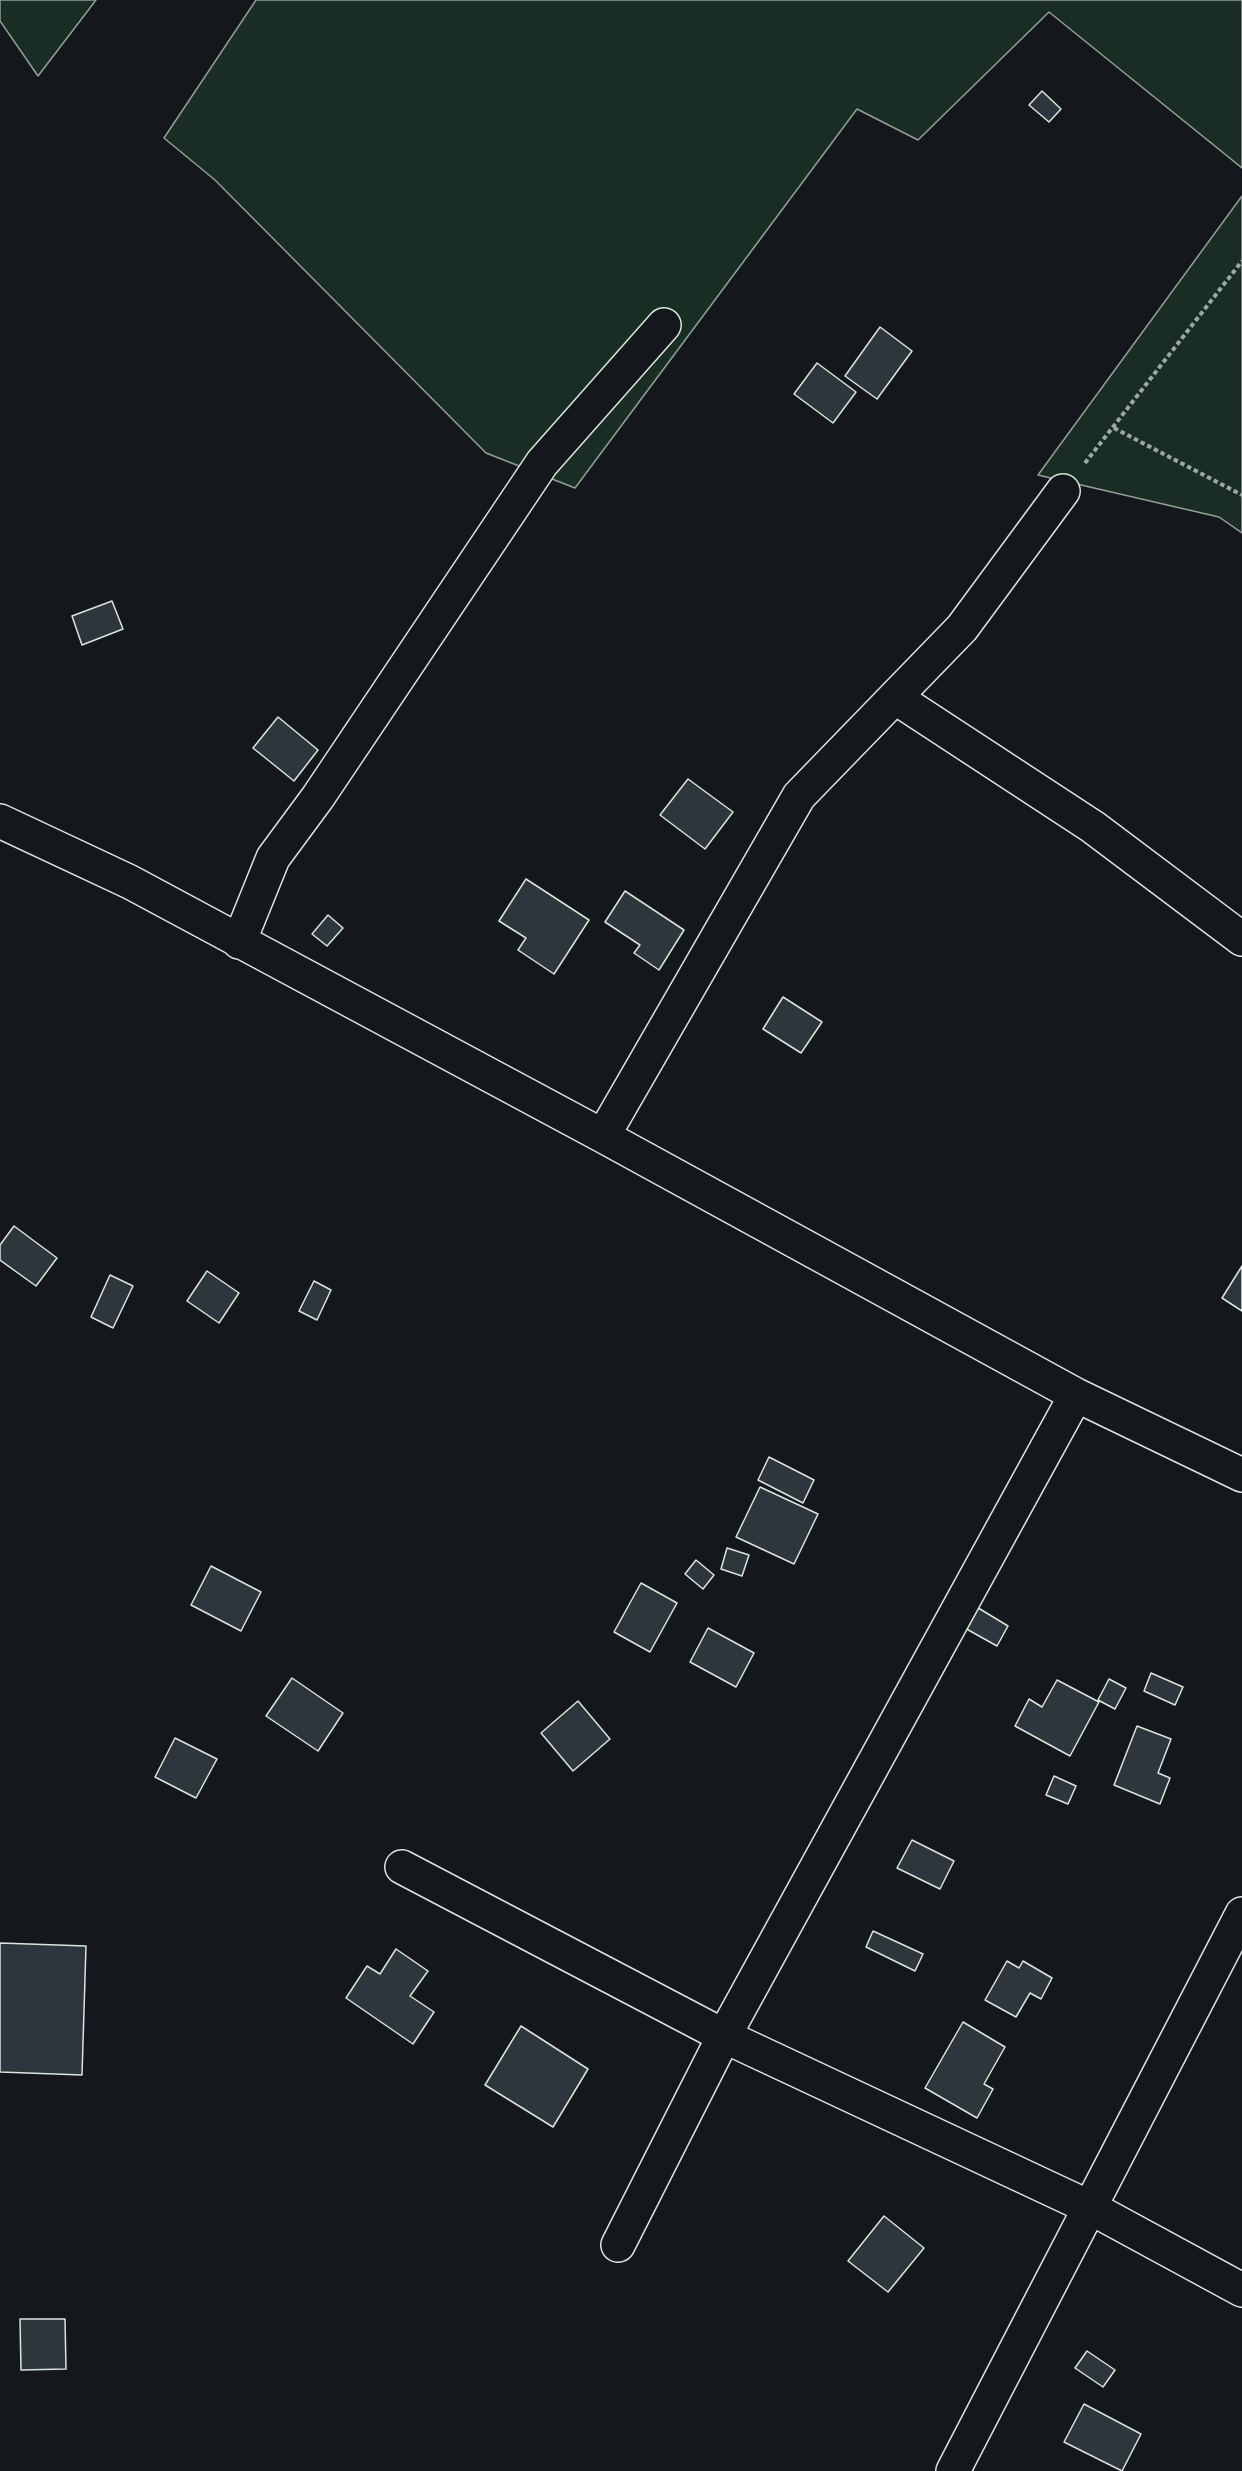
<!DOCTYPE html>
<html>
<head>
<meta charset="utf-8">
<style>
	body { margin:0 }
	canvas { display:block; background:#14181c }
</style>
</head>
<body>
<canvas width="1242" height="2471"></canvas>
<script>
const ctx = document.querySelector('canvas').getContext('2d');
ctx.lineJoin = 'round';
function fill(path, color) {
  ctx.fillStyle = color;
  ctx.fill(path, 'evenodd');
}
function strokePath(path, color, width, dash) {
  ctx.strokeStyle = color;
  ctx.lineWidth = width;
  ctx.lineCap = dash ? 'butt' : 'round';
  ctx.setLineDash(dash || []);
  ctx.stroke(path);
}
const green = new Path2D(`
	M 0,0 L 96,0 L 38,76 L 0,21 Z
	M 256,0 L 1242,0 L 1242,168 L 1049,12 L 918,140 L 857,109 L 575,488 L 486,453 L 215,180 L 164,138 Z
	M 1242,196 L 1242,533 L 1219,517 L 1038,475 Z`);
const building = new Path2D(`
	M 1042,91 L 1061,109 L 1049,122 L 1029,105 Z
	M 880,327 L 912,351 L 877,399 L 845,376 Z
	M 817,363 L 856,392 L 833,423 L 794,394 Z
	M 112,601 L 123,629 L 82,645 L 72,616 Z
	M 278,717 L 318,750 L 294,781 L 253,748 Z
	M 688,779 L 733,812 L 705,849 L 660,815 Z
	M 526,879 L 589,920 L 554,974 L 518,950 L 526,938 L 499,921 Z
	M 625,891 L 684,930 L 659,970 L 634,953 L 640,945 L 605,922 Z
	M 328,915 L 343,928 L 327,946 L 312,934 Z
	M 783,997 L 822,1022 L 801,1053 L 763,1029 Z
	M 14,1226 L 57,1258 L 36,1286 L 0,1260 L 0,1245 Z
	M 1242,1266 L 1242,1311 L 1222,1298 Z
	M 207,1271 L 239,1293 L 219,1323 L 187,1301 Z
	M 110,1275 L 133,1286 L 113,1328 L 91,1317 Z
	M 314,1281 L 331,1290 L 317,1320 L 299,1311 Z
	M 769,1457 L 814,1480 L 803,1503 L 758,1480 Z
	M 760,1487 L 818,1514 L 794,1564 L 736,1537 Z
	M 727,1548 L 749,1555 L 742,1576 L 721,1569 Z
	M 696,1560 L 714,1575 L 703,1589 L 685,1574 Z
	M 211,1566 L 261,1592 L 241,1631 L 191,1605 Z
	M 641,1583 L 677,1603 L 650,1652 L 614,1632 Z
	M 975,1606 L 1008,1626 L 997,1646 L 963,1627 Z
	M 708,1628 L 754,1653 L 736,1687 L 690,1662 Z
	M 1151,1673 L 1183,1687 L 1175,1705 L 1144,1691 Z
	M 292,1678 L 343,1713 L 318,1751 L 266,1716 Z
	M 1109,1679 L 1126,1688 L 1115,1709 L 1098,1700 Z
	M 1057,1680 L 1099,1702 L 1070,1756 L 1015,1726 L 1029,1699 L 1042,1707 Z
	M 578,1701 L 610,1739 L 573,1771 L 541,1733 Z
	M 1137,1726 L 1171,1739 L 1158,1773 L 1170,1778 L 1160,1804 L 1114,1785 Z
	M 175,1738 L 217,1759 L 196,1798 L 155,1777 Z
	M 1054,1776 L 1076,1786 L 1068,1804 L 1046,1795 Z
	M 912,1840 L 954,1861 L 940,1889 L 897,1868 Z
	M 873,1931 L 923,1954 L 915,1971 L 866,1947 Z
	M 0,1943 L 86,1946 L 82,2075 L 0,2072 Z
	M 396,1949 L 428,1971 L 410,1996 L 434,2012 L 413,2044 L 346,1998 L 367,1966 L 380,1974 Z
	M 1007,1961 L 1019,1968 L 1023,1961 L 1052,1978 L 1041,1999 L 1030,1993 L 1016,2017 L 985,2000 Z
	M 963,2022 L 1005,2047 L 984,2084 L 993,2089 L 977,2118 L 925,2088 Z
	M 521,2026 L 588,2069 L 553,2127 L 485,2085 Z
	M 884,2216 L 924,2248 L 888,2292 L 848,2261 Z
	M 20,2319 L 65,2319 L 66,2369 L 21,2370 Z
	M 1087,2351 L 1115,2370 L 1103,2387 L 1075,2368 Z
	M 1084,2404 L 1141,2434 L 1122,2471 L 1064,2442 Z`);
const path = new Path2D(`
	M 1114,428 L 1242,495
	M 1085,463 L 1242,261`);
const minor = new Path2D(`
	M 896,698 L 1093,827 L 1242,939
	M 0,821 L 130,882 L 603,1136 L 1076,1395 L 1242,1475
	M 239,942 L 273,858 L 318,797 L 542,463 L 664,325
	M 603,1136 L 799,796 L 962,628 L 1063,491
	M 1076,1395 L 724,2036 L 1091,2208 L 1242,2290
	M 402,1867 L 724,2036 L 618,2245
	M 953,2471 L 1242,1914`);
fill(green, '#1a2d24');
strokePath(green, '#939e99', 1.5);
fill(building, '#2c363c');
strokePath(building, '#d8e6dc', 1.5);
strokePath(minor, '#d8e6dc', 36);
strokePath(path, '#9da8a2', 4, [4.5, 3]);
strokePath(minor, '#14181c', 33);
</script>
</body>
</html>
